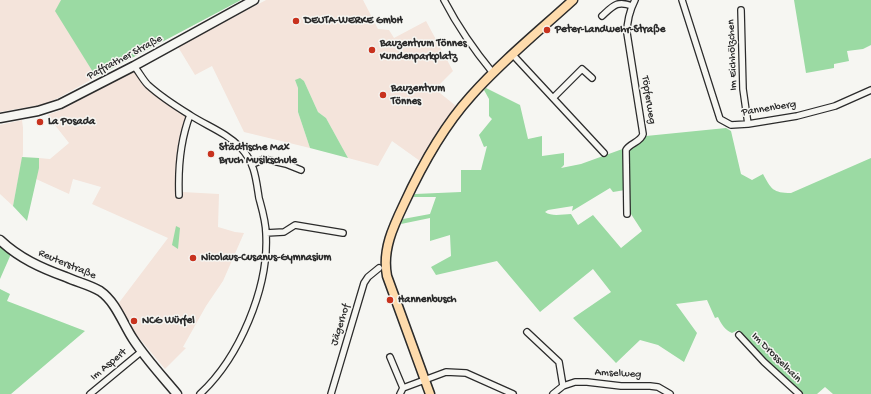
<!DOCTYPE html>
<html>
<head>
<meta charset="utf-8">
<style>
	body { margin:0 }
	canvas { display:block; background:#f6f6f2 }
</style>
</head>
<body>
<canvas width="871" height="394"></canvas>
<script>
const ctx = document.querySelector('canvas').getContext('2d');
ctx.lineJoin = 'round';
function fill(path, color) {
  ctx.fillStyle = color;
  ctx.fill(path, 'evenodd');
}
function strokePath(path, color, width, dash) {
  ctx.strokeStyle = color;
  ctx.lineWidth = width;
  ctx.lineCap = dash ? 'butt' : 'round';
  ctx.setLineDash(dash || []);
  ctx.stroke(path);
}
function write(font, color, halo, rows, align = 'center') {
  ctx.font = font + ' "Gochi Hand",sans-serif';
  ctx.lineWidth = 3;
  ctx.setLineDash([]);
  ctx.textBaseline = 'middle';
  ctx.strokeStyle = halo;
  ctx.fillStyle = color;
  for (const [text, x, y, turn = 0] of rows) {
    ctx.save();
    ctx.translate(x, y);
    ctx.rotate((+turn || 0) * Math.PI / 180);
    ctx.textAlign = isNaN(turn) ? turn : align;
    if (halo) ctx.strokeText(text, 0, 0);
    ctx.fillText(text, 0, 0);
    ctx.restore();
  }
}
const built = new Path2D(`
	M 0,0 L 61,0 L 56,11 L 96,77 L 60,97 L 45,104 L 0,112 Z
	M 266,0 L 363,0 L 378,29 L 389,30 L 394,38 L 426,21 L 453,71 L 435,89 L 456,106 L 446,119 L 420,161 L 392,141 L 378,166 L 348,158 L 326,118 L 318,112 L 304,81 L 295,80 L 298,88 L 298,112 L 310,148 L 244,132 L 212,66 L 195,75 L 178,47 Z
	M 132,72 L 136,73 L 142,84 L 149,91 L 185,115 L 186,119 L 180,135 L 177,150 L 175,194 L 181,195 L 182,192 L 219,194 L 218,227 L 235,232 L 244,233 L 223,281 L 206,306 L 183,347 L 186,348 L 165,369 L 135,333 L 118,304 L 168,238 L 92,204 L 101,187 L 73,179 L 69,194 L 36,179 L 39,158 L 50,159 L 69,143 L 47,115 L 61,110 Z
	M 22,120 L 23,128 L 23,154 L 13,206 L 0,194 L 0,125 Z`);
const green = new Path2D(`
	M 61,0 L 241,0 L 96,77 L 55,11 Z
	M 794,0 L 871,0 L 871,45 L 863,49 L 847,51 L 849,61 L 834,64 L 834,68 L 806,73 Z
	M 300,78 L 304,81 L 318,112 L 326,118 L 348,158 L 310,148 L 298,112 L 298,88 L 295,80 Z
	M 486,88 L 520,105 L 528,139 L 542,136 L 542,156 L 564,153 L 564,165 L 561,168 L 581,164 L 628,147 L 646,136 L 726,128 L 731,131 L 741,174 L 752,180 L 763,174 C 771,189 773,193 791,193 L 871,158 L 871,394 L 833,394 L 825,387 L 817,394 L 801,394 L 753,348 L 738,330 L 732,333 C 725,330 721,324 718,317 L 715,318 L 707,300 L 676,304 L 697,333 L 684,362 L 658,345 L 640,340 L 616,363 L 573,318 L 611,292 L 593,269 L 540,312 L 497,261 L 436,275 L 431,267 L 451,256 L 450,235 L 430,241 L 430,218 L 401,224 L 403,219 L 430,214 L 436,197 L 413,197 L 415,194 L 461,192 L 461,170 L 481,170 L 487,146 L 484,147 L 479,135 L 492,119 L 489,116 L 489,99 L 484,90 ZM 610,188 L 613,192 L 625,190 L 626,216 L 631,214 L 642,231 L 621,248 L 593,215 L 578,225 L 571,214 C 563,214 552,217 545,212 L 548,210 L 573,206 L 572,211 Z
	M 22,157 L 39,158 L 39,168 L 27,221 L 13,206 Z
	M 176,226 L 180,228 L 178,249 L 172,245 Z
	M 0,245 L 11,254 L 0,279 Z
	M 0,289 L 10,294 L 7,301 L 85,331 L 11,394 L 0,394 Z`);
const street = new Path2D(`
	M 444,0 C 458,27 474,50 493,73
	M 682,0 L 720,119 L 731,125 L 748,124 L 797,116 L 835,106 L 871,90
	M 741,10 L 743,89 L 748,124
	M 602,16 C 613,6 617,0 632,6
	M 513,55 L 604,153
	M 134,66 C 139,72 143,80 148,85 C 159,95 177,107 190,115 C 207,126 227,133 241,148 C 255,163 256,179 259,198 C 262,209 266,222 266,234 C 269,288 239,358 200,394
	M 553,98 L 582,69 L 592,78
	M 253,164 L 264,159 L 286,164 L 301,170
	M 179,195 C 178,167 180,141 190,115
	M 627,214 L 626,150 C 630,143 641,142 643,134 L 627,33 C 627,22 630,10 635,0
	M 266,233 L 284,232 L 295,225 L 343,233
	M 527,332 L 559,362 L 563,386
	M 739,335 L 764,362 L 799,394
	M 390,357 L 403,388 L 400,394
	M 403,388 L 446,372 L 466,373 L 513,394
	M 90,394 L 142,351
	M 331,394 L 364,283 L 368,277 L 379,268
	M 553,394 L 563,386 L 575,382 L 587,382 L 621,386 L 650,386 L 658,387 L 670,394`);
const secondary = new Path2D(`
	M 0,118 L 38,111 L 60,104 L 134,66 L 254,0
	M 0,240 C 19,258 41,268 66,277 C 77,282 90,285 100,291 C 116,302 123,324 133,339 C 146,359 162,376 177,394`);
const primary = new Path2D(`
	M 430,394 L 387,276 C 382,250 393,227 404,204 C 422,165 443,127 471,96 C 502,61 539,31 573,0`);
const markers = [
	[296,21,4,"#c8321e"],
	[547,30,4,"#c8321e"],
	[372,50,4,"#c8321e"],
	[383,95,4,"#c8321e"],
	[40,122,4,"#c8321e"],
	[211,154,4,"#c8321e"],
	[193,258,4,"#c8321e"],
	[390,300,4,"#c8321e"],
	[134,321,4,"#c8321e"]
];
const poiNames = [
	["DEUTA-WERKE GmbH",304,21],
	["Peter-Landwehr-Straße",555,30],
	["Bauzentrum Tönnes",380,44],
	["Kundenparkplatz",380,57],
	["Bauzentrum",391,89],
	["Tönnes",391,102],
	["La Posada",48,122],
	["Städtische Max",219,148],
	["Bruch Musikschule",219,161],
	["Nicolaus-Cusanus-Gymnasium",201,258],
	["Hannenbusch",398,300],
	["NCG Würfel",142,321]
];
const streetNames = [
	["Im Eichhölzchen",733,55,-92],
	["Paffrather Straße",125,58,-28],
	["Töpferweg",648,100,81],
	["Pannenberg",769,109,-9],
	["Reuterstraße",67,265,23],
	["Jägerhof",341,325,-73],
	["Im Drosselhain",776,358,45],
	["Im Aspert",109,365,-40],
	["Amselweg",618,374,3]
];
fill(built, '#f4e4db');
fill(green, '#9bdaa3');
strokePath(street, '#2b2b2b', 8);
strokePath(secondary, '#2b2b2b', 11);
strokePath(primary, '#2b2b2b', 11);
strokePath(street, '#f6f6f2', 5.5);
strokePath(secondary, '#f6f6f2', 8);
strokePath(primary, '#fedbac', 8);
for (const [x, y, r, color] of markers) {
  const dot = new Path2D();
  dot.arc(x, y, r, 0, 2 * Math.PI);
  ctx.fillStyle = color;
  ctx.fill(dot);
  strokePath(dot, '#f6f6f2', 1.5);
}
write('bold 11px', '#2b2b2b', '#f6f6f2', poiNames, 'left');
write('11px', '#2b2b2b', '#f6f6f2', streetNames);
</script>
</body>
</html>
